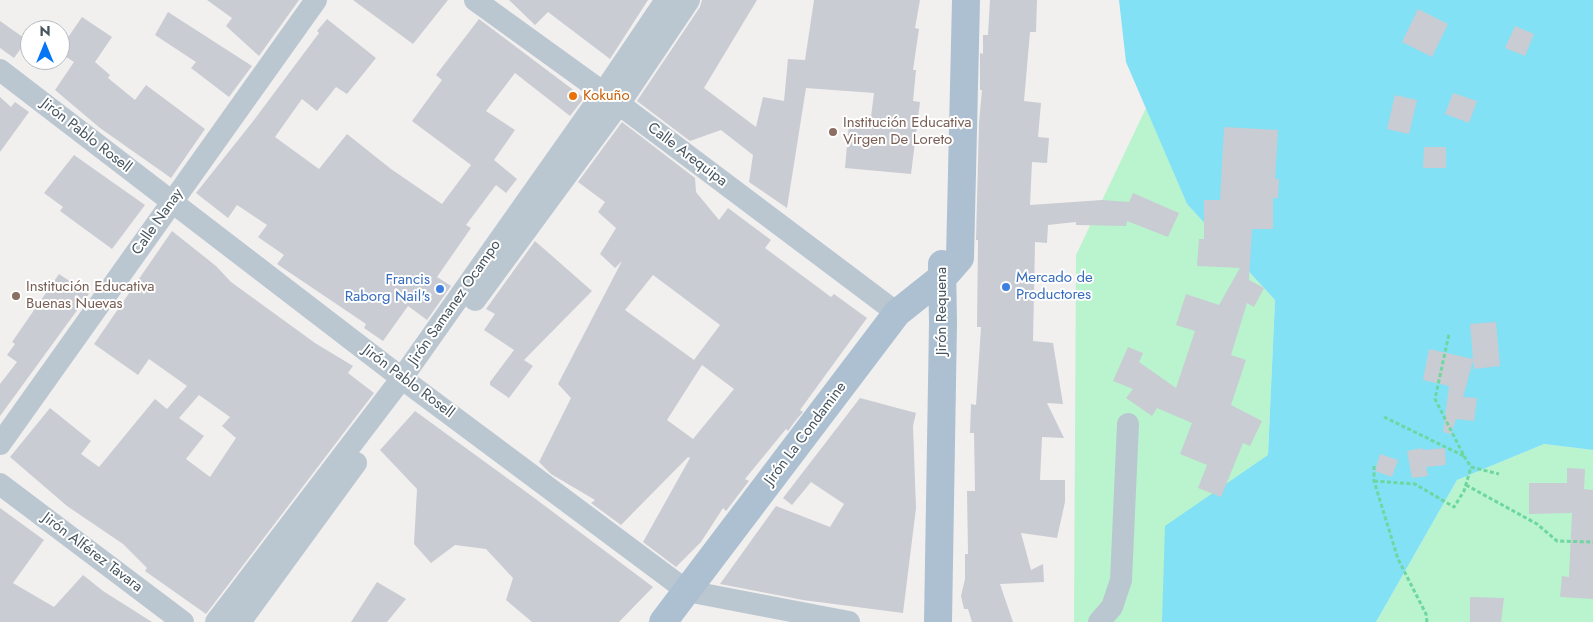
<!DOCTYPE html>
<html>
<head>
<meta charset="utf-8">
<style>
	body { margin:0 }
	#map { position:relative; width:1593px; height:622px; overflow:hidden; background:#f2efef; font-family:Jost,sans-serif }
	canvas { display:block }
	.north { position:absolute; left:20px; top:20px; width:50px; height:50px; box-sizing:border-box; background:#fff; border:1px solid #b5bbbf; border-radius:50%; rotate:0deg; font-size:14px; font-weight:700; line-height:20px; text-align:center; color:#45545f }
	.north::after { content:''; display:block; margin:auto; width:18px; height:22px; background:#0676f5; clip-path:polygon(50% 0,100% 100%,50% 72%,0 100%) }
</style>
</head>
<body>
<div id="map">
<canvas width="1593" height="622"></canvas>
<div class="north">N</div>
</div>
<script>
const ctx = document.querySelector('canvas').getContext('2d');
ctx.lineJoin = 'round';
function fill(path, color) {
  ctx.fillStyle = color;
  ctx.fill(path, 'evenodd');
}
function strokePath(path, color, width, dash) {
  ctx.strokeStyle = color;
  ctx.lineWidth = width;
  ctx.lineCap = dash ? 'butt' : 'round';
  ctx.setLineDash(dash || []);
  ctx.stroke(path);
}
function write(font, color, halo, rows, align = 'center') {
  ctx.font = font + ' Jost,sans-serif';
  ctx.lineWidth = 4;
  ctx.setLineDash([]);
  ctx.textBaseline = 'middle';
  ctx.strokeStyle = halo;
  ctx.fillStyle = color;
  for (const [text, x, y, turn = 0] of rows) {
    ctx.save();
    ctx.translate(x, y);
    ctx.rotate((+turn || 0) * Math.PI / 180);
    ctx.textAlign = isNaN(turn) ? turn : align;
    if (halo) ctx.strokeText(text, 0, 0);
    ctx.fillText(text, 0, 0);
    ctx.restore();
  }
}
const green = new Path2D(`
	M 1146,108 L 1187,204 L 1275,300 L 1268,455 L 1163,622 L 1074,622 L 1076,255 Z
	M 1544,444 L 1593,450 L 1593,622 L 1376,622 L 1457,480 Z`);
const water = new Path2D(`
	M 1119,0 L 1593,0 L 1593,450 L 1544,444 L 1457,480 L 1376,622 L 1162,622 L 1165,526 L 1268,455 L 1275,300 L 1187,204 L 1126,62 Z`);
const building = new Path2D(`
	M 207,0 L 299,0 L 259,56 L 226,26 L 232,18 Z
	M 353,0 L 448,0 L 413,44 Z
	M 509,0 L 648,0 L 610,59 L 548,12 L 535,25 Z
	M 702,0 L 757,0 L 704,88 L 756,127 L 763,97 L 784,101 L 788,59 L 805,60 L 814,0 L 920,0 L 915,28 L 919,29 L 913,70 L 916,70 L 913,101 L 920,102 L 911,174 L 845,168 L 849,123 L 870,125 L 874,93 L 806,88 L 787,208 L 749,182 L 753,155 L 721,130 L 690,141 L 637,101 L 700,7 Z
	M 990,0 L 1037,0 L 1036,32 L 1030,32 L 1024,101 L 1041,103 L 1038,137 L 1049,138 L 1047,163 L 1032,162 L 1030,205 L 1102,200 L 1129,202 L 1133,193 L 1179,213 L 1168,237 L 1127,221 L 1126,226 L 1076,225 L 1076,222 L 1048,225 L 1047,243 L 1035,242 L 1033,341 L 1053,343 L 1063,404 L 1047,403 L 1064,438 L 1042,437 L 1040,480 L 1065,480 L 1065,502 L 1057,538 L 1021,533 L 1031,570 L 1043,564 L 1044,582 L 1000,584 L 1013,622 L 972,622 L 968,609 L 964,609 L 961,596 L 965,579 L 965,554 L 968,554 L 967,491 L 975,491 L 974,433 L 970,433 L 971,404 L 976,405 L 981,327 L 977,327 L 978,240 L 976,240 L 979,123 L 982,90 L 980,90 L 980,53 L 983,54 L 983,35 L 988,35 Z
	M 1418,9 L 1448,24 L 1432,57 L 1402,42 Z
	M 168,12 L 252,66 L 229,97 L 191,68 L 196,62 L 155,35 Z
	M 82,17 L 112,37 L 95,62 L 110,75 L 108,78 L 135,100 L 146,85 L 205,129 L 171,178 L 100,128 L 55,90 L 74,62 L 60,53 L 60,49 Z
	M 327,19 L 376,58 L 347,94 L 336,87 L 317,111 L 302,99 L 275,137 L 319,169 L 347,134 L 391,169 L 442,204 L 471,165 L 412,121 L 442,80 L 436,75 L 479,19 L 584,98 L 570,116 L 515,73 L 486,111 L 515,130 L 494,160 L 517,179 L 506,193 L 496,185 L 466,225 L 471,228 L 437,277 L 451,286 L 427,320 L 408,306 L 383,341 L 364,328 L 366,324 L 277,264 L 284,255 L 258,237 L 267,225 L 237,205 L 228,218 L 196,193 L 254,120 L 319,33 L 317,31 Z
	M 0,21 L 27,40 L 14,58 L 0,48 Z
	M 1515,26 L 1534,34 L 1525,56 L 1505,48 Z
	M 1453,93 L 1477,101 L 1469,123 L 1445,114 Z
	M 1395,95 L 1417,100 L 1409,134 L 1387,129 Z
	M 0,97 L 11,107 L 15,102 L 29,112 L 0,152 Z
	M 622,122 L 695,178 L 696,192 L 719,220 L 728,208 L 771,240 L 765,248 L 831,297 L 834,294 L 867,318 L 800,410 L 803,412 L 796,420 L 788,431 L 786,429 L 745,479 L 749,481 L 726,511 L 723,508 L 701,542 L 676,567 L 643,542 L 690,458 L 688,457 L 621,525 L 591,503 L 595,500 L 551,474 L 539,462 L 571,398 L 558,384 L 622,261 L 615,268 L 600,254 L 616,228 L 598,212 L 605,202 L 578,182 ZM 653,275 L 720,325 L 694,360 L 625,310 ZM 702,365 L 734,389 L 693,439 L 667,420 Z
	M 1224,127 L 1278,130 L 1275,179 L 1279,179 L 1278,198 L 1273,198 L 1273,229 L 1252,229 L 1249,280 L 1264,288 L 1254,307 L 1247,303 L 1231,355 L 1246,360 L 1231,405 L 1262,421 L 1250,446 L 1243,443 L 1221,497 L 1198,488 L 1207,465 L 1180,454 L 1192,423 L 1157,408 L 1152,416 L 1126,398 L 1133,389 L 1113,381 L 1128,347 L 1143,353 L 1139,362 L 1176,388 L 1195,331 L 1176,325 L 1186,294 L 1219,305 L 1240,268 L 1197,266 L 1199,239 L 1204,239 L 1204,200 L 1220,200 Z
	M 1424,147 L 1446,147 L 1446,168 L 1423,168 Z
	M 74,155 L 145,205 L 112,249 L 60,211 L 63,207 L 44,193 Z
	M 172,231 L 216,266 L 231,282 L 315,343 L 353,366 L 348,373 L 374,393 L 206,614 L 145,571 L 147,568 L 123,544 L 67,506 L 10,457 L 50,408 L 91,441 L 81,454 L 99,467 L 155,399 L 167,409 L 187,386 L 149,359 L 138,375 L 94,344 ZM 199,395 L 230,417 L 222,426 L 236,438 L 210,477 L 186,459 L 204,436 L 179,418 Z
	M 535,241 L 592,291 L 524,360 L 533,366 L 509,398 L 490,385 L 490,382 L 514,350 L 484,330 L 495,314 L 486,309 Z
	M 59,274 L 89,294 L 0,416 L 0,384 L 17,362 L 7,355 L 15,344 L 12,342 Z
	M 1496,322 L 1500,366 L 1474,369 L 1473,361 L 1463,397 L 1477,398 L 1474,421 L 1456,419 L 1451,434 L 1443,432 L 1449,386 L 1423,380 L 1429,349 L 1473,359 L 1470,324 Z
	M 860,398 L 916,413 L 913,426 L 916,508 L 903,613 L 803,600 L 720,584 L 776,506 L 830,527 L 844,504 L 811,482 L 792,505 L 783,498 Z
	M 415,411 L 529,494 L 653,587 L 619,622 L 532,622 L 506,600 L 513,578 L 486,549 L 455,545 L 431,563 L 414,544 L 417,489 L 380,450 Z
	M 1422,448 L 1423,450 L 1445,448 L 1446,465 L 1426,467 L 1428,476 L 1412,478 L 1407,451 Z
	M 1380,454 L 1398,460 L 1392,477 L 1375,471 Z
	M 1567,468 L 1585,469 L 1584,489 L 1593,490 L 1593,599 L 1560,597 L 1562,576 L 1569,577 L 1572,513 L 1529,514 L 1529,483 L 1567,483 Z
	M 0,508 L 44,540 L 13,583 L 54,607 L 83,575 L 103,591 L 152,622 L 0,622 Z
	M 377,582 L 406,599 L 387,622 L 351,622 Z
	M 1470,597 L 1504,598 L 1501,622 L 1470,622 Z`);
const path = new Path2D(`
	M 1384,417 L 1464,456 L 1435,399 L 1449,334
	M 1464,456 L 1471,467 L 1499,474
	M 1374,466 L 1374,481 L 1398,559 L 1426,614 L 1427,622
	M 1374,481 L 1415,484 L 1454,507 L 1464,491 L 1471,467
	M 1466,485 L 1537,524 L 1557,541 L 1593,542`);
const minor = new Path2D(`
	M 475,0 L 619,104 L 897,313
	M 0,70 L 412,386 L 687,591 L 849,622
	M 475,300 L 619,104 L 689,0
	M 0,444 L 316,0
	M 0,484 L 183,622
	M 216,622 L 402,378 L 603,93 L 666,0
	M 240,622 L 356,463
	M 1099,622 L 1112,607 L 1121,580 L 1128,424`);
const major = new Path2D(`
	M 663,622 L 897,313 L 946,274 L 960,258 L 966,0
	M 938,622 L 943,323 L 942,264`);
const markers = [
	[573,96,5,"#e8710a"],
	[833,132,5,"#8d6e63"],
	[1006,287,5,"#3f7fe0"],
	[440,289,5,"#3f7fe0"],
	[16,296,5,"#8d6e63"]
];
const foodNames = [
	["Kokuño",583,96]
];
const educationNames = [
	["Institución Educativa",843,123],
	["Virgen De Loreto",843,140],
	["Institución Educativa",26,287],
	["Buenas Nuevas",26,304]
];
const streetNames = [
	["Jirón Pablo Rosell",86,136,38],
	["Calle Arequipa",687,155,37],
	["Calle Nanay",158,222,-55],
	["Jirón Samanez Ocampo",455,303,-55],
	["Jirón Requena",942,311,-90],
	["Jirón Pablo Rosell",408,382,37],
	["Jirón La Condamine",806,434,-53],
	["Jirón Alférez Tavara",92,553,37]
];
const shopNames = [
	["Mercado de",1016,278],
	["Productores",1016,295],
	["Francis",430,280,"right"],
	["Raborg Nail's",430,297,"right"]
];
fill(green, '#b9f4ce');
fill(water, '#82e1f5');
fill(building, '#c9ccd2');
strokePath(path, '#6ed69f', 3, [4, 2.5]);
strokePath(minor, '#bbc7d0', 22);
strokePath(major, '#acc0d1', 28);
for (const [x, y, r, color] of markers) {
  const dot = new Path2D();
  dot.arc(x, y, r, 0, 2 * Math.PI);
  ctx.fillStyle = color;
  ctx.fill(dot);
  strokePath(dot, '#fff', 2);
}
write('15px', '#c56008', '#fff', foodNames, 'left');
write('15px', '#785e54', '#fff', educationNames, 'left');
write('15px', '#45545f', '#fff', streetNames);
write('15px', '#366cbe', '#fff', shopNames, 'left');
</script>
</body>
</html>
